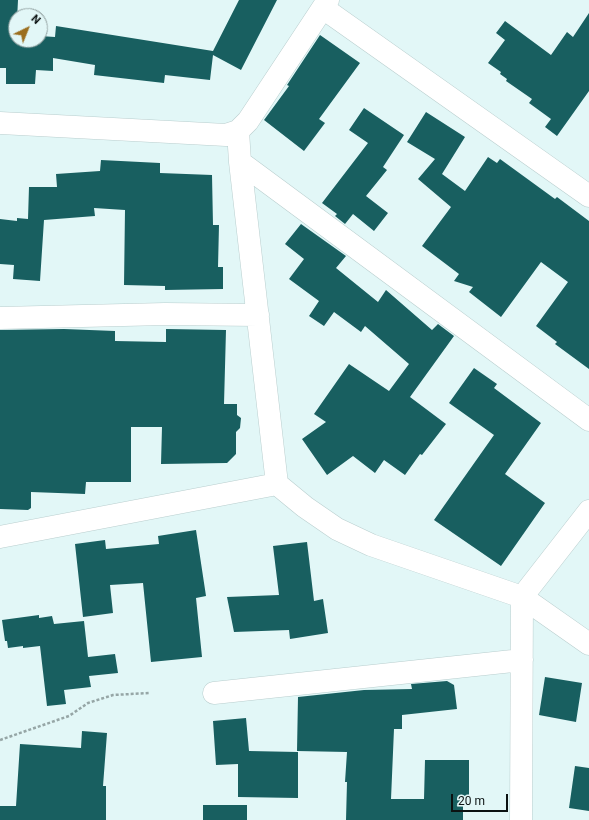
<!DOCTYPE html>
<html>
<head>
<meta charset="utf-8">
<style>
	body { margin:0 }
	#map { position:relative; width:589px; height:820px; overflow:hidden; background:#e2f7f7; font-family:Roboto,sans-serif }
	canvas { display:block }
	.north { position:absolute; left:8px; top:8px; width:40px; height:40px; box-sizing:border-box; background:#e2f7f7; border:1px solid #8c9b9b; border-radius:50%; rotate:43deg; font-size:11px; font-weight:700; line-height:16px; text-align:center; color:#0b1212 }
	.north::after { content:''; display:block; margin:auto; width:14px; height:18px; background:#9b6e1e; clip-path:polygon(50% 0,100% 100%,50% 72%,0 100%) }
	.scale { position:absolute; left:451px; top:794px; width:57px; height:18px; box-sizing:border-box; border:2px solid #0b1212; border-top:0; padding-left:5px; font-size:12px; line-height:14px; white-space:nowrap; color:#0b1212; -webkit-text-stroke:3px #e2f7f7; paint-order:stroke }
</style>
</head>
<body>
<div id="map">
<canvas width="589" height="820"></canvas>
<div class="north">N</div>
<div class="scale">20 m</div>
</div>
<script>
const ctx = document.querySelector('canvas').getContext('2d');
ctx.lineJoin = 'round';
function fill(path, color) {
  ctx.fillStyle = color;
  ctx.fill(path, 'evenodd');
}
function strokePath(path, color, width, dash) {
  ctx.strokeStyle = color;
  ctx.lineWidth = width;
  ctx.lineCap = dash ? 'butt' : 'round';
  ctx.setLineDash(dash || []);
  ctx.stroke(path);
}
const building = new Path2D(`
	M 0,0 L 18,0 L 16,40 L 40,40 L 40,36 L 55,37 L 56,26 L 213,51 L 239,0 L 277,0 L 241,70 L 213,55 L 210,80 L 165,75 L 164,83 L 94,75 L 95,65 L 53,58 L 53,71 L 36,70 L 35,84 L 6,84 L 6,68 L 0,68 Z
	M 589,13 L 589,91 L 557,136 L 545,127 L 551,119 L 529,103 L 532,99 L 506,81 L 507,79 L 500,74 L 501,72 L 488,63 L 505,40 L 496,33 L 505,21 L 551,55 L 567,32 L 573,37 Z
	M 320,35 L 360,63 L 319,119 L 325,123 L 304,151 L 264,120 L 289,86 L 287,85 Z
	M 364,108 L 404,135 L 383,167 L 387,170 L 366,196 L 388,213 L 374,231 L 353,214 L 345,224 L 335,216 L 337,214 L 322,203 L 368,143 L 349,130 Z
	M 426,112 L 465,137 L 442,174 L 465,191 L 488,157 L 497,163 L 500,159 L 555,199 L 557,197 L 589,221 L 589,369 L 555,344 L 557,342 L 536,326 L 568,282 L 541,262 L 501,317 L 469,292 L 473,287 L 454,281 L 459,274 L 422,246 L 451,207 L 418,179 L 435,159 L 407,142 Z
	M 101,160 L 160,163 L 160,173 L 212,175 L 213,225 L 219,225 L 218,267 L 223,267 L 223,289 L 165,290 L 165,286 L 124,285 L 125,210 L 94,208 L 95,216 L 44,220 L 40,281 L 13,279 L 14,265 L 0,264 L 0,219 L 17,221 L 17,218 L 28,219 L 29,187 L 57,187 L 56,174 L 100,171 Z
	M 301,224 L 346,256 L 336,268 L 378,302 L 386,290 L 432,330 L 438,324 L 454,336 L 410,397 L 446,424 L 422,455 L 420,454 L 405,475 L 384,460 L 375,473 L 353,456 L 327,475 L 302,439 L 326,422 L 314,414 L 349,364 L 389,391 L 409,364 L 365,326 L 361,332 L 334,312 L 324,326 L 309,316 L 319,301 L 289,279 L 304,259 L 285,244 Z
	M 64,329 L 115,331 L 115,341 L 166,342 L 166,329 L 226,330 L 224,404 L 237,404 L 237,415 L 241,418 L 240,428 L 236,432 L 236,454 L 227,463 L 161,464 L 162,427 L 131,427 L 131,482 L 86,482 L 85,494 L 31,492 L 31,508 L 28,510 L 0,509 L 0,330 Z
	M 474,368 L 497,384 L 494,388 L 541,423 L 505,474 L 545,503 L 501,566 L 434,520 L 494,435 L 449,403 Z
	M 196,530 L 206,596 L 196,598 L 202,657 L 151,662 L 143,583 L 110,585 L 113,613 L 83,617 L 75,544 L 105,540 L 106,549 L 159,544 L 158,536 Z
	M 307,542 L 314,601 L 323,599 L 328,633 L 290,639 L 289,630 L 234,632 L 227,597 L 279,595 L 273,546 Z
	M 39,615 L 39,618 L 52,616 L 54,624 L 84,621 L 88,657 L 115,654 L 118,673 L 89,676 L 91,687 L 64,690 L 66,704 L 47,706 L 40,646 L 23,648 L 23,646 L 8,648 L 7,641 L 5,641 L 2,620 Z
	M 545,677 L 582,683 L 576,722 L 539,715 Z
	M 447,681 L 454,685 L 457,709 L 402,715 L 402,729 L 394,729 L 391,799 L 424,799 L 425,760 L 469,760 L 469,796 L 463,796 L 463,820 L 346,820 L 347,782 L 345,782 L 347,752 L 297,751 L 298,697 L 364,690 L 412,689 L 411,684 Z
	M 246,718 L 249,751 L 298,752 L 298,798 L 238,797 L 238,764 L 216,765 L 213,721 Z
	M 82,731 L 107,733 L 103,786 L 106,786 L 106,820 L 0,820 L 0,806 L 16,806 L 20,744 L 81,748 Z
	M 575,766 L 589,768 L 589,811 L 569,808 Z
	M 203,805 L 247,805 L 247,820 L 203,820 Z`);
const path = new Path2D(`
	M 0,740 L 69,716 L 88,703 L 113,695 L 149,693`);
const street = new Path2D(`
	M 323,8 L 589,196
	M 0,123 L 226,135 L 238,131 L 248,121 L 328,0
	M 240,162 L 589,420
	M 0,318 L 165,314 L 258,315
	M 277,484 L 305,507 L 337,529 L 371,545 L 522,597 L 589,644
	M 0,537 L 277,484 L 240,162 L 238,131
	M 214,693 L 522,660
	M 521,820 L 522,597 L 589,511`);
fill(building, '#185f60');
strokePath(street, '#b9cece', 23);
strokePath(path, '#96a6a6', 2.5, [3, 2]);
strokePath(street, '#fff', 22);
</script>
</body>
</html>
